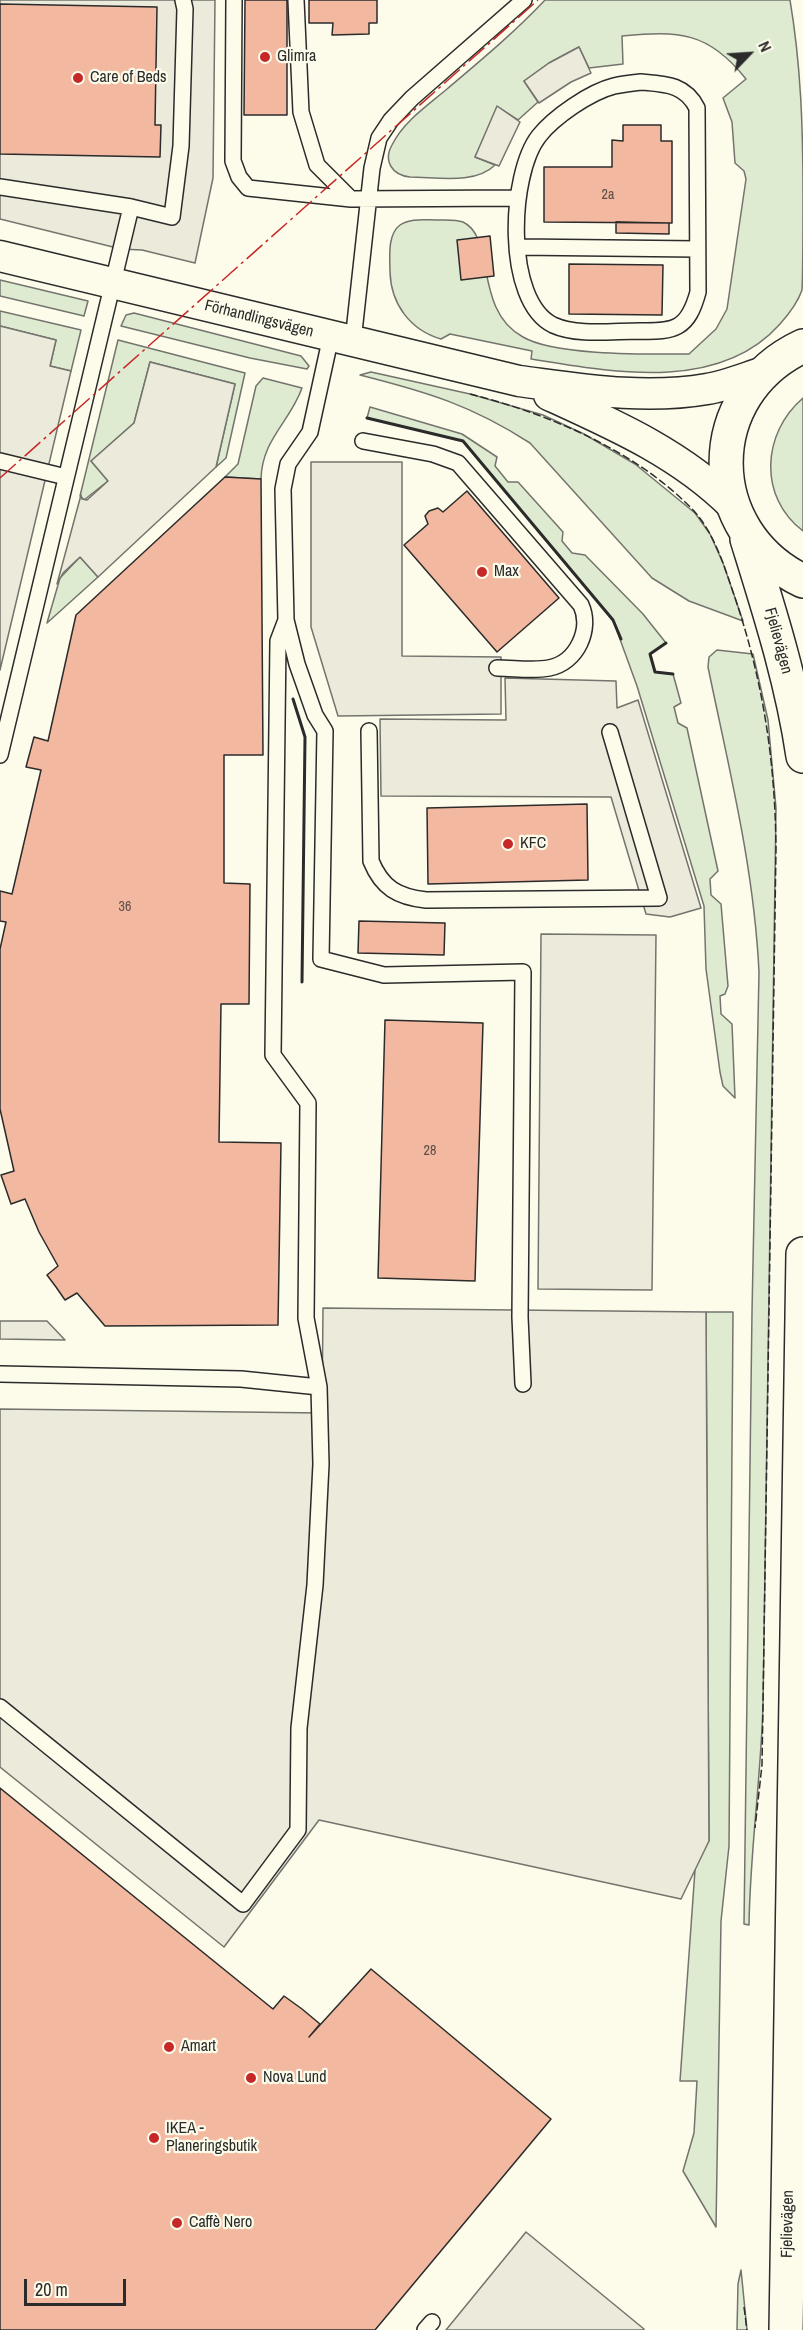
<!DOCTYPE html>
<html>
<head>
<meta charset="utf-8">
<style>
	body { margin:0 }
	#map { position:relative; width:803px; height:2330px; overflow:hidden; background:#fdfbea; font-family:"Archivo Narrow",sans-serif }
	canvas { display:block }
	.north { position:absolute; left:719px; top:24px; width:60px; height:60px; -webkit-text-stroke:4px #fdfbea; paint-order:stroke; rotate:65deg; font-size:16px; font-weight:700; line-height:24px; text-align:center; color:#2b2b2b }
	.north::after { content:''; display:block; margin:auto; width:21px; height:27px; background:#2b2b2b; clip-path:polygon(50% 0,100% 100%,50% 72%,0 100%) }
	.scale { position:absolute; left:24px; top:2279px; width:102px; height:27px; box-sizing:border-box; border:3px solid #2b2b2b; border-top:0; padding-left:8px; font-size:18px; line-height:21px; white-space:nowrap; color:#2b2b2b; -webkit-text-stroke:4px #fdfbea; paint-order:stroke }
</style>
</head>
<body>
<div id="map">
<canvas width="803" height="2330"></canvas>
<div class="north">N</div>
<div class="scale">20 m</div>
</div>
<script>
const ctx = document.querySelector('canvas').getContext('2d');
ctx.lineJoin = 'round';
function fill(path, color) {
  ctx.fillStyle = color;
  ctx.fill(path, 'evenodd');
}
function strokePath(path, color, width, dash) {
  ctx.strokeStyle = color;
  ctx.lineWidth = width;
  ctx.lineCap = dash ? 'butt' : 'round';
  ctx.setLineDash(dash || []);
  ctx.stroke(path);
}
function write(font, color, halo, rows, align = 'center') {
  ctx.font = font + ' "Archivo Narrow",sans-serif';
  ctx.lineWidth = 4.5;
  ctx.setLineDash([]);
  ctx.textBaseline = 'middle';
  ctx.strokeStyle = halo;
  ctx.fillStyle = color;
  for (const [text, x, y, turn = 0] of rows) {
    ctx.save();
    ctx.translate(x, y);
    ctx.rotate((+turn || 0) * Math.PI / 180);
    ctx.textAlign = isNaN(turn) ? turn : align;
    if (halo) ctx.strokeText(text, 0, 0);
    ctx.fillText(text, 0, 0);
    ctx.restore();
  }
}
const green = new Path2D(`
	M 545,0 L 790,0 C 801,65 803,129 803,195 C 803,215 803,274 802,290 C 798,302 788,315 780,324 C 719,393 612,372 531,359 L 532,351 L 450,334 L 441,339 C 410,330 391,304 390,272 C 390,257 387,235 400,225 C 410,218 424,220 436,220 C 444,220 455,219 463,222 C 496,237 473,310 523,337 C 555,356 650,354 689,354 L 716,329 L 727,309 L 746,179 L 744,171 L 735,163 L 732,122 L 723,98 L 746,79 C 708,31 679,31 622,36 L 623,64 L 589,68 L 579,47 L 549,63 L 524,81 L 538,102 L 518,120 L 498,107 L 475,157 L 495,165 C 475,185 436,177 410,177 C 392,175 383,161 392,145 C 403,122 428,105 447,89 C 480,61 515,32 545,0 Z
	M 0,280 L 88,301 L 84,316 L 0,296 Z
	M 0,311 L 81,330 L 71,371 L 50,366 L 56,340 L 0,326 Z
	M 134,313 L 301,356 L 309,366 L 307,369 L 250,358 L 121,326 L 126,315 Z
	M 118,340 L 245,373 L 226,458 L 216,467 L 235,384 L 150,362 L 134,423 L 91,461 L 108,481 L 84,500 L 80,496 Z
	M 371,372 L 470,394 L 543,415 L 584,434 L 635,464 L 695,513 L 710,534 L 723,563 L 743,621 L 689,601 L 652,578 L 530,443 C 471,405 427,392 360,375 Z
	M 263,378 L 302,388 C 290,422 262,439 261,479 L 225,477 L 238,464 L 256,386 Z
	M 803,398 L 803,531 C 758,497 762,433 803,398 Z
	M 370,407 L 462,434 L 497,457 L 495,466 L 508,482 L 518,482 L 563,532 L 562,541 L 572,553 L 585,555 L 643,614 L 666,643 L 650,654 L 655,672 L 673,674 L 681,703 L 674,707 L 678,723 L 687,728 L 718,871 L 710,879 L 711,895 L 721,904 L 728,986 L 725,994 L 720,996 L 721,1014 L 732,1024 L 735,1098 L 723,1086 L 720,1072 L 706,969 L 704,906 L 637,686 L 613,620 L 463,441 L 367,418 Z
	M 80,557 L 98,577 L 47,623 L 60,578 Z
	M 717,650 L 753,654 L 768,720 L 776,808 L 763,1705 C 761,1778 750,1851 749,1925 L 744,1924 L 752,1312 L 759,972 C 754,867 729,769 708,667 L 709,657 Z
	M 706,1312 L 733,1312 L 729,1846 L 721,1921 L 716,2227 L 683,2171 L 694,2133 L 697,2081 L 680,2081 L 696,1856 L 709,1841 Z
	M 741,2270 L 747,2330 L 737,2330 L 738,2284 Z`);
const parking = new Path2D(`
	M 0,0 L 215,0 L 213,178 L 195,263 L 142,250 L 121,249 L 0,219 Z
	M 579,47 L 591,73 L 571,82 L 539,103 L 524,81 L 549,63 Z
	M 497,106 L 520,122 L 499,166 L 475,157 Z
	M 0,326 L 56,340 L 50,366 L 71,371 L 0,670 Z
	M 150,362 L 235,384 L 216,467 L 98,577 L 80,557 L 63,573 L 57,584 L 81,495 L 82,499 L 87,500 L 108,481 L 91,461 L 134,423 Z
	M 311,462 L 402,462 L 402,656 L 501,657 L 501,714 L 338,716 L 311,627 Z
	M 505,678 L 616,681 L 617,708 L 638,700 L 701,908 L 670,917 L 646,914 L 611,797 L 381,796 L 380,719 L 506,720 Z
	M 541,934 L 656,935 L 652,1290 L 538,1289 Z
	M 323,1308 L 706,1312 L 709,1841 L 681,1899 L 319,1820 L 224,1947 L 0,1767 L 0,1409 L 322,1413 Z
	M 0,1321 L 47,1321 L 65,1340 L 0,1339 Z
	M 526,2232 L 644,2329 L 644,2330 L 446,2330 Z`);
const building = new Path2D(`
	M 245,0 L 287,0 L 287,115 L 244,115 Z
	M 309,0 L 377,0 L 377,23 L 369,23 L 369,34 L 332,35 L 333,23 L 309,23 Z
	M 0,4 L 157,7 L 155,125 L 161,125 L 160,157 L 0,154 Z
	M 623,125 L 661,125 L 661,141 L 672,141 L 672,223 L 544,222 L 544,167 L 612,167 L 612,140 L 623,141 Z
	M 616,222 L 669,223 L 669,234 L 616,233 Z
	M 490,236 L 494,276 L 461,280 L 457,240 Z
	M 569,264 L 663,265 L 662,315 L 569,314 Z
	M 225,477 L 261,479 L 263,755 L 224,755 L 224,883 L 250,884 L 249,1004 L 221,1004 L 219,1142 L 281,1143 L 278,1325 L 105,1326 L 77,1293 L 65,1300 L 56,1287 L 47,1275 L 58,1266 L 39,1232 L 25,1199 L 11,1204 L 1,1175 L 14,1171 L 0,1109 L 0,949 L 6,922 L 0,921 L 0,891 L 12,894 L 41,770 L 26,767 L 34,737 L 48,741 L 76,615 Z
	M 467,491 L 559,598 L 497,652 L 404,545 L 428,524 L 425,516 L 429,511 L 438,508 L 443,512 Z
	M 587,804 L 588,880 L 428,884 L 427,808 Z
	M 359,921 L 445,923 L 444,955 L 358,953 Z
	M 385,1020 L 483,1023 L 475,1281 L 378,1278 Z
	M 0,1788 L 273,2009 L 284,1996 L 302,2009 L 320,2024 L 309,2037 L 371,1969 L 551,2119 L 375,2330 L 0,2330 Z`);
const lane = new Path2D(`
	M 234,0 L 233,161 L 239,177 L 248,188 L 351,199 L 516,198
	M 296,0 L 301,112 L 317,165 L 351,199
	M 641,82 C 665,84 685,84 697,108 L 698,292 C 688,329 675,332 639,331 C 612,331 577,336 553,325 C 504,301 509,174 539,136 C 554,117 590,92 614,86 C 623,84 632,83 641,82 Z
	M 0,187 L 131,207 L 0,755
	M 131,207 L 172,217 L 181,146 L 185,9 L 183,0
	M 518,247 L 697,249
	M 331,336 L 310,432 L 288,464 L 283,489 L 286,620 L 297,664 L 315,715 L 325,731 L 321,959 L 384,975 L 523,972 L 520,1317 L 523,1384
	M 353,341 L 372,168 L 379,138 L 391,120 L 412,98 L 524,0
	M 363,441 L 433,454 L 458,463 L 581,605 C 592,629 577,663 549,668 C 533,671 514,668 497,668
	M 0,461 L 66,477
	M 369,731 L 371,861 C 382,888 398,897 426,900 L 659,898 L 610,732
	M 0,1374 L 241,1379 L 319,1387
	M 0,1707 L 243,1904 L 298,1830 L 299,1728 L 315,1585 L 321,1464 L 319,1387 L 306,1318 L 308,1103 L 273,1055 L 278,641 L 286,620
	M 425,2330 L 432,2322`);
const street = new Path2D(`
	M 0,256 L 519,381 C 581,389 644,400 707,389 C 726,386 745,378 764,372
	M 549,395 C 615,425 681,454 733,506`);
const primary = new Path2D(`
	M 803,346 C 700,394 701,532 803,581
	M 747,539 C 769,610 792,681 803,756
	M 786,2330 L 803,1254`);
const fence = new Path2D(`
	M 470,394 C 549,414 637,451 694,511 C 713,532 723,562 732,589 C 762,675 775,756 776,848 L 763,1705 L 762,1765 L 755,1828
	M 744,2307 L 747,2330`);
const wall = new Path2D(`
	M 367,418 L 463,441 L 613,620 L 621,639
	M 666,643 L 650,654 L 655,672 L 673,674
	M 293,699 L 305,737 L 302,982`);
const power = new Path2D(`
	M 0,478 L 538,0`);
const markers = [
	[265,57,6,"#c62828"],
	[78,78,6,"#c62828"],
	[482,572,6,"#c62828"],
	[508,844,6,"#c62828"],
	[169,2047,6,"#c62828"],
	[251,2078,6,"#c62828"],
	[154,2138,6,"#c62828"],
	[177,2223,6,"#c62828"]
];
const numberNames = [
	["2a",608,195],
	["36",125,907],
	["28",430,1151]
];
const poiNames = [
	["Glimra",277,57],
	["Care of Beds",90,78],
	["Max",494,572],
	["KFC",520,844],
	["Amart",181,2047],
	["Nova Lund",263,2078],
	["IKEA -",166,2129],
	["Planeringsbutik",166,2147],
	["Caffè Nero",189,2223]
];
const streetNames = [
	["Förhandlingsvägen",259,319,14],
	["Fjelievägen",778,641,75],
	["Fjelievägen",788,2224,-89]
];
fill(green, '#deebd1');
strokePath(green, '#74746e', 1.5);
fill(parking, '#eceadb');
strokePath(parking, '#74746e', 1.5);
fill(building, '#f2b8a0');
strokePath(building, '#2b2b2b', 1.5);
strokePath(lane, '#2b2b2b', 18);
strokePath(street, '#2b2b2b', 33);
strokePath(primary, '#2b2b2b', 36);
strokePath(lane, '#fdfbea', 15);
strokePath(street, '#fdfbea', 30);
strokePath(primary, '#fdfbea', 33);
strokePath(fence, '#2b2b2b', 1.5, [8, 3]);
strokePath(wall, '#2b2b2b', 3);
strokePath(power, '#c62828', 1.5, [21, 4.5, 3, 4.5]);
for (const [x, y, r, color] of markers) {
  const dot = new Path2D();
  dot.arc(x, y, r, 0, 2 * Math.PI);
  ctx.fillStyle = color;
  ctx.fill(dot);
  strokePath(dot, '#fdfbea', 2);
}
write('14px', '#5d4e48', null, numberNames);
write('16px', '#2b2b2b', '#fdfbea', poiNames, 'left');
write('16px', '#2b2b2b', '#fdfbea', streetNames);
</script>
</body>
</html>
